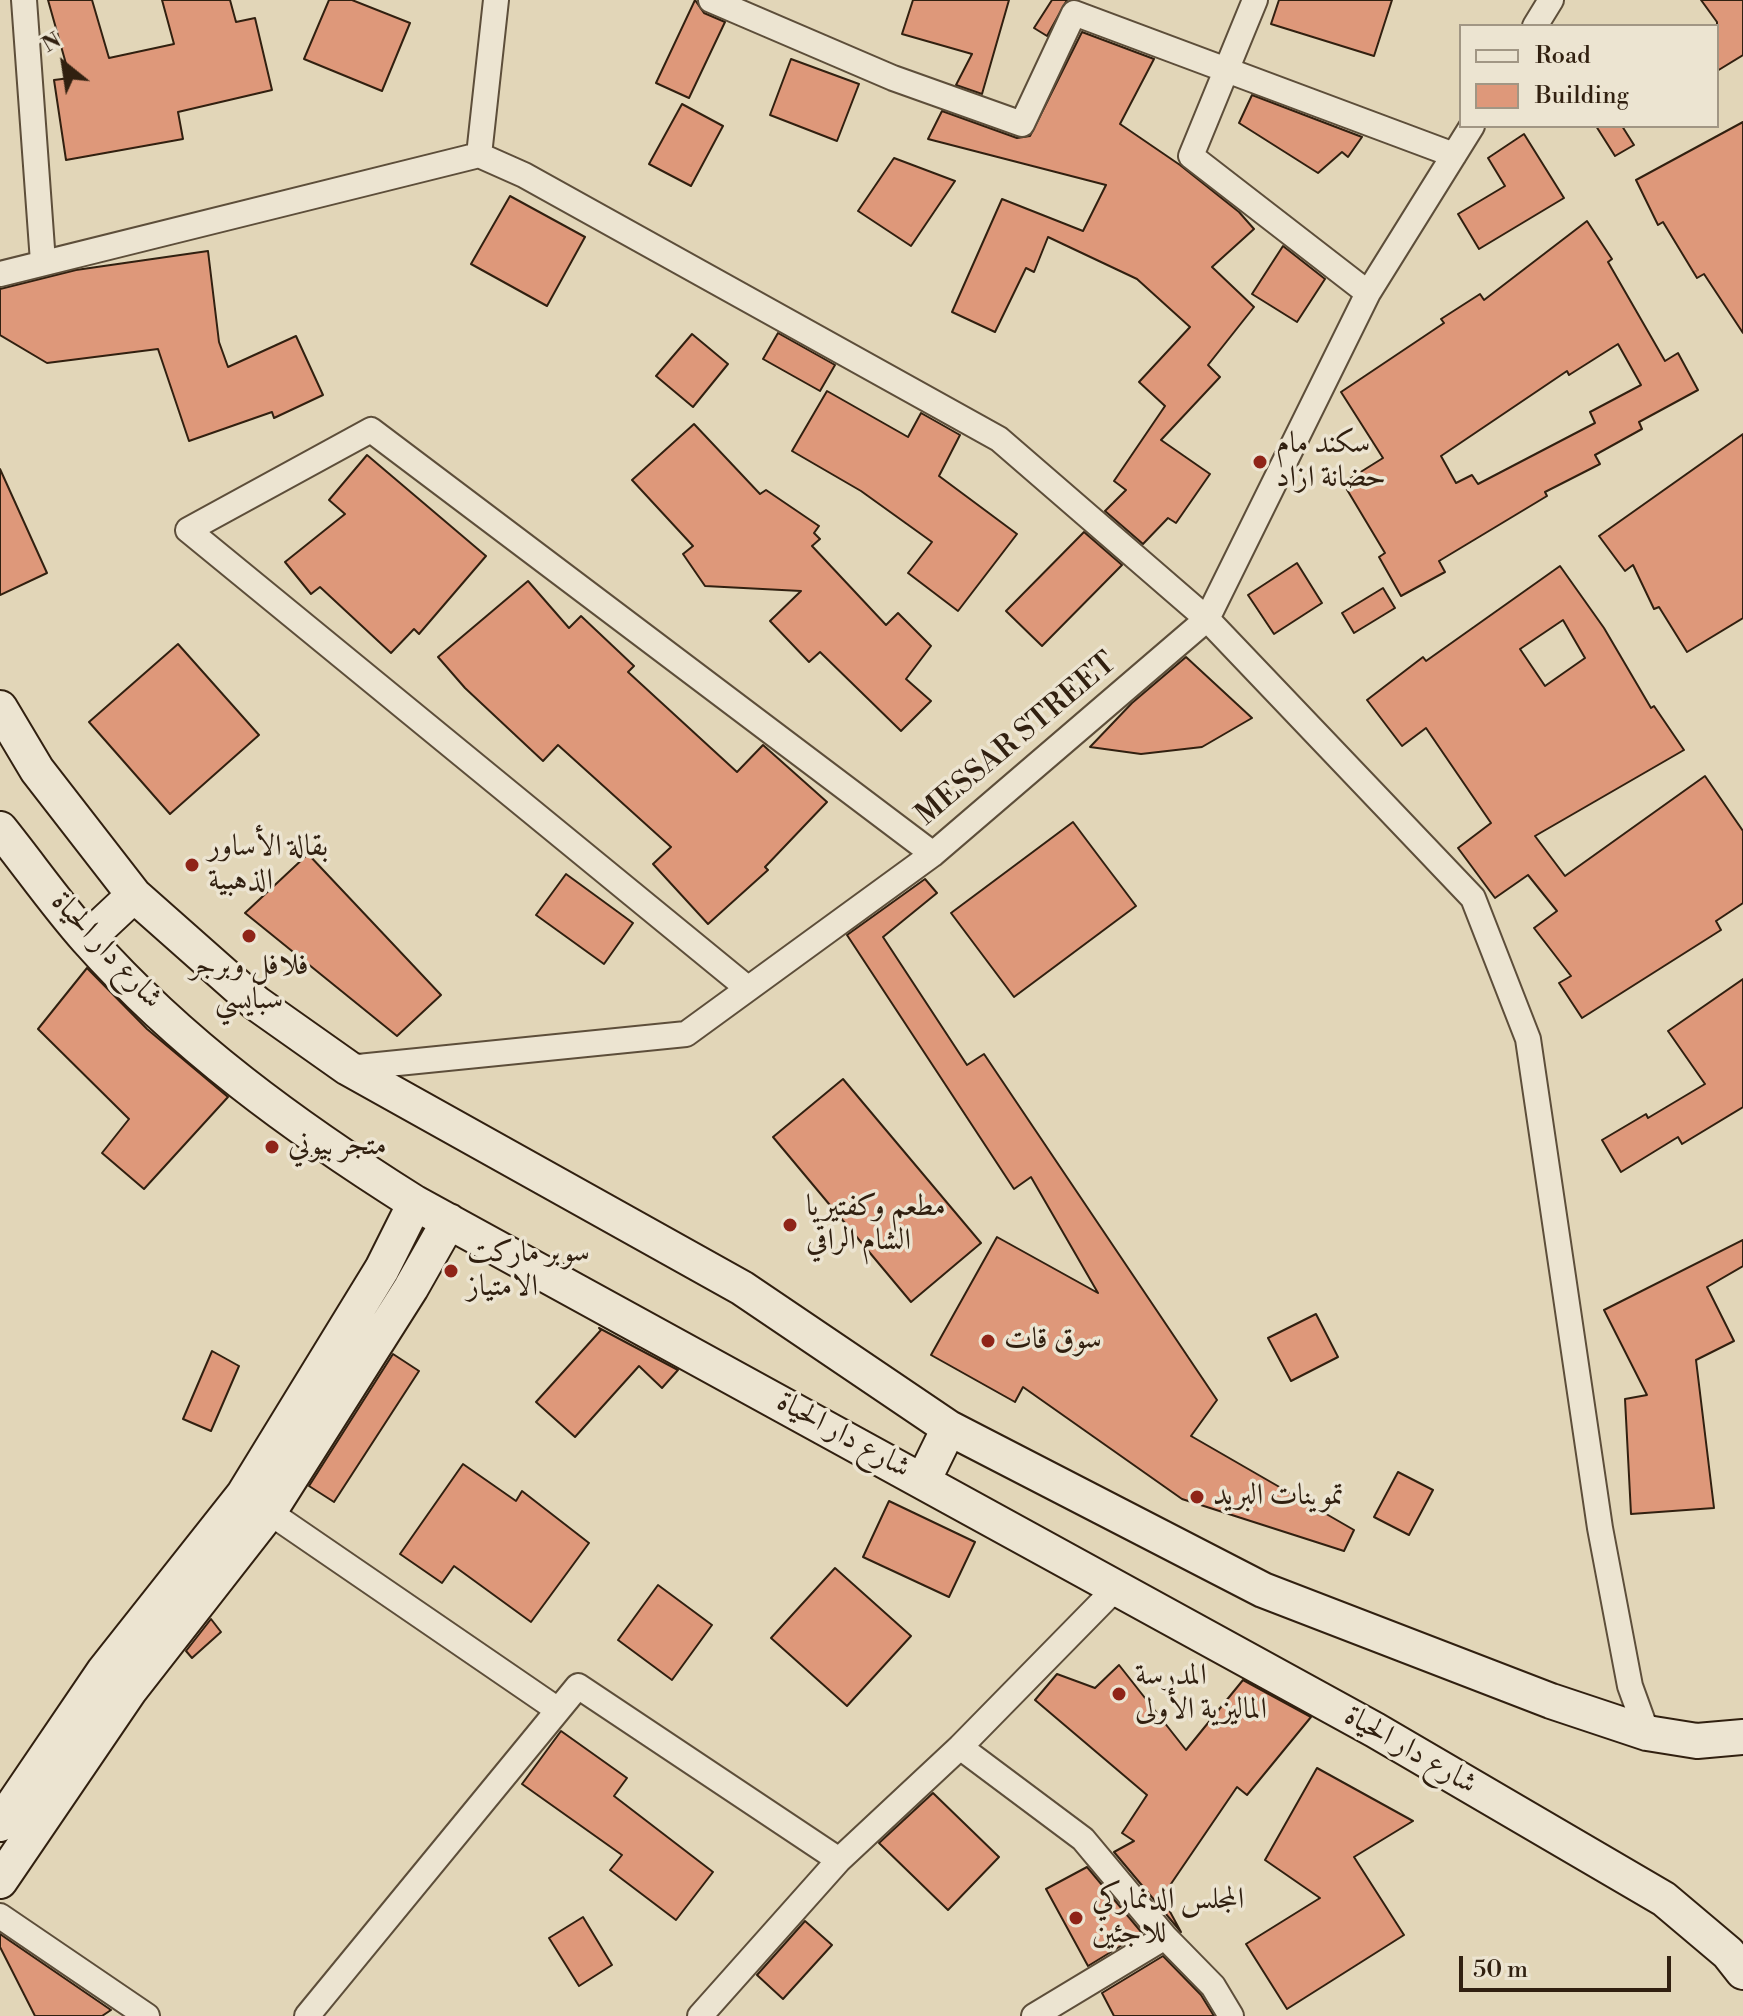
<!DOCTYPE html>
<html>
<head>
<meta charset="utf-8">
<style>
	body { margin:0 }
	#map { position:relative; width:1743px; height:2016px; overflow:hidden; background:#e2d6b8; font-family:"Libre Bodoni",serif }
	canvas { display:block }
	.legend { position:absolute; left:1459px; top:24px; width:260px; height:104px; box-sizing:border-box; background:#ece4d1; border:2px solid #a19684; margin:0; padding:10px 14px; list-style:none; font-size:24px; color:#312010 }
	.legend li { display:flex; align-items:center; gap:16px; height:40px }
	.legend b { width:40px; border:2px solid #a19684 }
	.north { position:absolute; left:24px; top:24px; width:80px; height:80px; -webkit-text-stroke:6px #ece4d1; paint-order:stroke; rotate:330deg; font-size:22px; font-weight:700; line-height:32px; text-align:center; color:#312010 }
	.north::after { content:''; display:block; margin:auto; width:28px; height:36px; background:#312010; clip-path:polygon(50% 0,100% 100%,50% 72%,0 100%) }
	.scale { position:absolute; left:1459px; top:1956px; width:212px; height:36px; box-sizing:border-box; border:4px solid #312010; border-top:0; padding-left:10px; font-size:24px; line-height:28px; white-space:nowrap; color:#312010; -webkit-text-stroke:6px #ece4d1; paint-order:stroke }
</style>
</head>
<body>
<div id="map">
<canvas width="1743" height="2016"></canvas>
<ul class="legend">
<li><b style="height:10px;background:#ece4d1"></b>Road</li>
<li><b style="height:22px;background:#de987a"></b>Building</li>
</ul>
<div class="north">N</div>
<div class="scale">50 m</div>
</div>
<script>
const ctx = document.querySelector('canvas').getContext('2d');
ctx.lineJoin = 'round';
function fill(path, color) {
  ctx.fillStyle = color;
  ctx.fill(path, 'evenodd');
}
function strokePath(path, color, width, dash) {
  ctx.strokeStyle = color;
  ctx.lineWidth = width;
  ctx.lineCap = dash ? 'butt' : 'round';
  ctx.setLineDash(dash || []);
  ctx.stroke(path);
}
function write(font, color, halo, rows, align = 'center') {
  ctx.font = font + ' "Libre Bodoni",Amiri,serif';
  ctx.lineWidth = 7;
  ctx.setLineDash([]);
  ctx.textBaseline = 'middle';
  ctx.strokeStyle = halo;
  ctx.fillStyle = color;
  for (const [text, x, y, turn = 0] of rows) {
    ctx.save();
    ctx.translate(x, y);
    ctx.rotate((+turn || 0) * Math.PI / 180);
    ctx.textAlign = isNaN(turn) ? turn : align;
    if (halo) ctx.strokeText(text, 0, 0);
    ctx.fillText(text, 0, 0);
    ctx.restore();
  }
}
const building = new Path2D(`
	M 48,0 L 92,0 L 109,58 L 174,44 L 162,0 L 230,0 L 236,22 L 255,18 L 272,90 L 178,112 L 183,139 L 66,160 L 54,80 L 70,78 Z
	M 329,0 L 352,0 L 410,23 L 382,91 L 304,59 Z
	M 695,0 L 704,13 L 725,22 L 689,98 L 656,83 Z
	M 913,0 L 1009,0 L 982,94 L 956,85 L 972,54 L 902,34 Z
	M 1052,0 L 1067,0 L 1047,36 L 1034,28 Z
	M 1279,0 L 1392,0 L 1374,56 L 1271,24 Z
	M 1701,0 L 1743,0 L 1743,55 L 1717,71 L 1717,22 Z
	M 1082,32 L 1154,59 L 1120,124 L 1180,165 L 1239,212 L 1254,229 L 1212,267 L 1254,307 L 1208,365 L 1220,377 L 1161,440 L 1210,474 L 1176,523 L 1168,518 L 1143,544 L 1105,511 L 1126,490 L 1114,481 L 1165,406 L 1139,382 L 1190,327 L 1137,279 L 1048,237 L 1034,272 L 1026,268 L 995,332 L 952,312 L 1002,199 L 1083,231 L 1106,185 L 928,139 L 942,111 L 1017,138 L 1030,136 Z
	M 791,59 L 859,84 L 837,141 L 770,115 Z
	M 1252,95 L 1362,137 L 1348,157 L 1342,152 L 1318,173 L 1239,123 Z
	M 682,104 L 723,126 L 691,186 L 649,164 Z
	M 1743,122 L 1743,333 L 1704,274 L 1697,278 L 1663,222 L 1658,225 L 1636,180 Z
	M 1596,126 L 1622,126 L 1634,145 L 1615,156 Z
	M 1524,134 L 1564,198 L 1479,249 L 1458,214 L 1505,186 L 1488,158 Z
	M 894,158 L 955,181 L 911,246 L 858,211 Z
	M 510,196 L 585,237 L 547,306 L 471,264 Z
	M 1587,221 L 1612,259 L 1608,262 L 1665,361 L 1678,353 L 1698,390 L 1639,422 L 1642,429 L 1595,455 L 1600,464 L 1545,492 L 1547,496 L 1439,561 L 1445,572 L 1401,596 L 1379,557 L 1385,553 L 1343,483 L 1383,458 L 1341,392 L 1444,323 L 1441,319 L 1480,294 L 1484,300 ZM 1618,344 L 1641,385 L 1590,412 L 1595,423 L 1478,484 L 1472,475 L 1456,483 L 1441,456 L 1567,371 L 1569,375 Z
	M 1283,246 L 1325,279 L 1297,322 L 1252,294 Z
	M 208,251 L 219,342 L 228,367 L 296,336 L 323,395 L 274,418 L 272,412 L 189,441 L 158,349 L 47,363 L 0,335 L 0,289 L 76,270 Z
	M 778,333 L 835,365 L 820,391 L 763,359 Z
	M 692,334 L 728,364 L 693,407 L 656,376 Z
	M 827,391 L 908,437 L 921,413 L 960,435 L 939,476 L 1017,534 L 958,611 L 908,573 L 932,542 L 861,491 L 792,451 Z
	M 694,424 L 760,494 L 766,490 L 819,526 L 814,533 L 820,539 L 812,546 L 886,625 L 898,613 L 931,646 L 906,679 L 931,701 L 901,731 L 820,652 L 809,662 L 770,621 L 801,591 L 705,586 L 683,554 L 693,546 L 632,480 Z
	M 1743,434 L 1743,618 L 1687,652 L 1659,607 L 1654,609 L 1633,565 L 1625,571 L 1599,536 Z
	M 367,455 L 486,556 L 419,634 L 414,629 L 391,653 L 320,587 L 311,594 L 285,562 L 345,514 L 329,500 Z
	M 0,469 L 47,573 L 0,595 Z
	M 1084,532 L 1122,565 L 1042,646 L 1006,611 Z
	M 1297,563 L 1322,603 L 1274,634 L 1248,595 Z
	M 1560,566 L 1604,628 L 1651,708 L 1654,706 L 1684,750 L 1535,836 L 1565,876 L 1705,776 L 1743,831 L 1743,903 L 1716,921 L 1721,930 L 1582,1018 L 1559,983 L 1571,976 L 1534,928 L 1557,911 L 1528,875 L 1495,898 L 1458,848 L 1491,823 L 1426,728 L 1402,746 L 1367,700 L 1423,657 L 1426,661 ZM 1563,620 L 1585,658 L 1545,686 L 1520,649 Z
	M 528,581 L 569,628 L 581,616 L 634,666 L 628,672 L 737,772 L 763,745 L 827,802 L 765,867 L 768,870 L 708,924 L 653,864 L 671,847 L 558,745 L 543,761 L 465,688 L 438,657 Z
	M 1383,588 L 1395,608 L 1354,633 L 1342,613 Z
	M 178,644 L 259,735 L 170,814 L 89,722 Z
	M 1186,657 L 1252,718 L 1202,747 L 1141,754 L 1090,747 L 1132,703 Z
	M 1073,822 L 1136,906 L 1014,997 L 951,913 Z
	M 308,854 L 441,995 L 397,1036 L 245,913 Z
	M 566,874 L 633,923 L 604,964 L 536,915 Z
	M 925,879 L 937,893 L 883,937 L 967,1065 L 984,1054 L 1217,1400 L 1191,1436 L 1354,1530 L 1344,1551 L 1182,1499 L 1023,1387 L 1015,1402 L 931,1355 L 997,1237 L 1098,1293 L 1031,1177 L 1014,1189 L 847,935 Z
	M 87,968 L 147,1029 L 228,1097 L 144,1189 L 102,1153 L 129,1119 L 38,1029 Z
	M 1743,979 L 1743,1107 L 1682,1144 L 1678,1137 L 1621,1172 L 1602,1140 L 1646,1114 L 1648,1118 L 1705,1084 L 1668,1031 Z
	M 843,1079 L 981,1243 L 911,1302 L 773,1137 Z
	M 1743,1240 L 1743,1266 L 1707,1287 L 1734,1341 L 1696,1360 L 1714,1508 L 1631,1514 L 1625,1399 L 1647,1395 L 1604,1310 Z
	M 1316,1314 L 1338,1357 L 1291,1381 L 1268,1338 Z
	M 599,1328 L 678,1370 L 662,1388 L 639,1366 L 575,1437 L 536,1402 L 601,1330 Z
	M 212,1351 L 239,1366 L 211,1431 L 183,1419 Z
	M 393,1354 L 419,1371 L 334,1502 L 309,1486 Z
	M 463,1464 L 516,1501 L 522,1491 L 589,1543 L 531,1622 L 454,1566 L 442,1583 L 400,1554 Z
	M 1398,1472 L 1433,1490 L 1409,1535 L 1374,1517 Z
	M 889,1501 L 975,1542 L 949,1597 L 863,1557 Z
	M 835,1568 L 911,1636 L 847,1706 L 771,1638 Z
	M 658,1585 L 712,1625 L 672,1680 L 618,1640 Z
	M 211,1619 L 221,1632 L 192,1658 L 186,1651 Z
	M 1119,1665 L 1186,1750 L 1243,1680 L 1311,1717 L 1247,1795 L 1237,1787 L 1162,1897 L 1181,1932 L 1114,1852 L 1134,1841 L 1122,1833 L 1147,1795 L 1035,1700 L 1057,1674 L 1095,1688 Z
	M 561,1731 L 627,1778 L 614,1796 L 713,1872 L 676,1920 L 610,1870 L 622,1855 L 522,1784 Z
	M 1317,1768 L 1413,1821 L 1354,1857 L 1404,1935 L 1287,2009 L 1246,1944 L 1320,1898 L 1265,1860 Z
	M 933,1793 L 999,1857 L 948,1910 L 879,1843 Z
	M 1087,1867 L 1142,1933 L 1088,1966 L 1046,1889 Z
	M 583,1917 L 612,1965 L 579,1986 L 549,1938 Z
	M 805,1921 L 832,1945 L 783,1999 L 757,1975 Z
	M 0,1934 L 111,2010 L 102,2016 L 35,2016 L 0,1947 Z
	M 1163,1956 L 1201,1995 L 1214,2016 L 1114,2016 L 1102,1993 Z`);
const street = new Path2D(`
	M 24,0 L 43,262
	M 711,0 L 893,78 L 1022,124 L 1074,13 L 1454,155
	M 1255,0 L 1191,156 L 1368,293
	M 1535,26 L 1551,0
	M 479,155 L 524,175 L 999,439 L 1207,619 L 1473,898 L 1528,1039 L 1600,1528 L 1630,1686 L 1647,1733
	M 0,274 L 479,155 L 496,0
	M 746,987 L 188,530 L 371,430 L 933,854
	M 348,1068 L 686,1034 L 933,854 L 1207,619 L 1368,293 L 1472,126
	M 269,1512 L 558,1710
	M 960,1747 L 1083,1839 L 1165,1937 L 1213,1986 L 1231,2016
	M 0,1916 L 147,2016
	M 307,2016 L 578,1686 L 839,1860
	M 700,2016 L 839,1860 L 960,1747 L 1116,1588
	M 1034,2016 L 1165,1937`);
const secondary = new Path2D(`
	M 0,708 L 37,770 L 134,895 L 256,1003 L 348,1068 L 742,1288 L 949,1428 L 1263,1590 L 1551,1701 L 1647,1733 L 1697,1741 L 1743,1737
	M 0,829 C 29,865 56,904 87,939 C 181,1045 296,1128 415,1203 L 1375,1730 L 1664,1899 L 1728,1953 L 1743,1972
	M 87,939 L 134,895
	M 924,1479 L 949,1428
	M 0,1824 L 104,1671 L 244,1494 L 382,1269 L 415,1203
	M 0,1881 L 130,1690 L 269,1512 L 411,1288 L 449,1221`);
const markers = [
	[1260,462,8,"#8f2418"],
	[192,865,8,"#8f2418"],
	[249,936,8,"#8f2418"],
	[272,1147,8,"#8f2418"],
	[790,1225,8,"#8f2418"],
	[451,1271,8,"#8f2418"],
	[988,1341,8,"#8f2418"],
	[1197,1497,8,"#8f2418"],
	[1119,1694,8,"#8f2418"],
	[1076,1918,8,"#8f2418"]
];
const poiNames = [
	["سكند مام",1276,445],
	["حضانة ازاد",1276,479],
	["بقالة الأساور",208,848],
	["الذهبية",208,882],
	["فلافل وبرجر",249,967,"center"],
	["سبايسي",249,1001,"center"],
	["متجر بيوني",288,1147],
	["مطعم وكفتيريا",806,1208],
	["الشام الراقي",806,1242],
	["سوبر ماركت",467,1254],
	["الامتياز",467,1288],
	["سوق قات",1004,1341],
	["تموينات البريد",1213,1497],
	["المدرسة",1135,1677],
	["الماليزية الأولى",1135,1711],
	["المجلس الدنماركي",1092,1901],
	["للاجئين",1092,1935]
];
const streetNames = [
	["MESSAR STREET",1017,740,-40],
	["شارع دار الحياة",106,951,47],
	["شارع دار الحياة",843,1436,29],
	["شارع دار الحياة",1410,1751,30]
];
fill(building, '#de987a');
strokePath(building, '#312010', 2);
strokePath(street, '#5d4e3a', 28);
strokePath(secondary, '#312010', 38);
strokePath(street, '#ece4d1', 24);
strokePath(secondary, '#ece4d1', 34);
for (const [x, y, r, color] of markers) {
  const dot = new Path2D();
  dot.arc(x, y, r, 0, 2 * Math.PI);
  ctx.fillStyle = color;
  ctx.fill(dot);
  strokePath(dot, '#ece4d1', 3);
}
write('30px', '#312010', '#ece4d1', poiNames, 'left');
write('30px', '#312010', '#ece4d1', streetNames);
</script>
</body>
</html>
